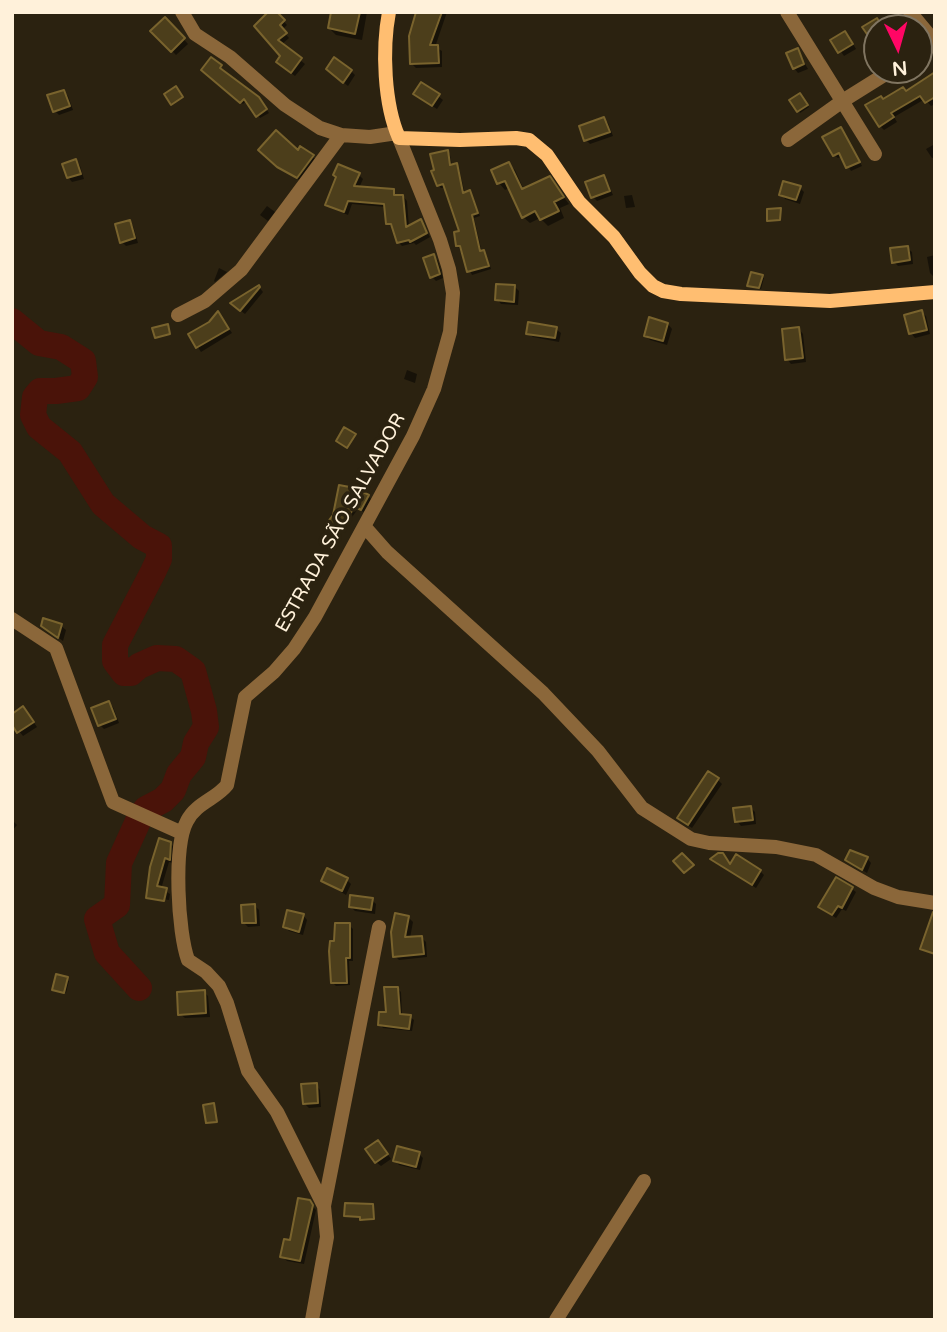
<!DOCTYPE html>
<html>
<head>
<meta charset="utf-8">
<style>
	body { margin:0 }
	#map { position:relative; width:947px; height:1332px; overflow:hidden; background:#2b2210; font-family:"Varela Round",sans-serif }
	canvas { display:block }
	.frame { position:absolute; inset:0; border:14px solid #fff1da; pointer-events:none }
	.north { position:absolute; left:863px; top:14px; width:70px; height:70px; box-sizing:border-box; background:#2b2210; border:2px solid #807561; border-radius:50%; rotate:175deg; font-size:19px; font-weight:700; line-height:28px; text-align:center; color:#fff1da }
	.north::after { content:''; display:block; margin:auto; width:24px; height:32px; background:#ff0665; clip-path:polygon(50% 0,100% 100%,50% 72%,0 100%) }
</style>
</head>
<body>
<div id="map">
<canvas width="947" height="1332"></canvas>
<div class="frame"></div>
<div class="north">N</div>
</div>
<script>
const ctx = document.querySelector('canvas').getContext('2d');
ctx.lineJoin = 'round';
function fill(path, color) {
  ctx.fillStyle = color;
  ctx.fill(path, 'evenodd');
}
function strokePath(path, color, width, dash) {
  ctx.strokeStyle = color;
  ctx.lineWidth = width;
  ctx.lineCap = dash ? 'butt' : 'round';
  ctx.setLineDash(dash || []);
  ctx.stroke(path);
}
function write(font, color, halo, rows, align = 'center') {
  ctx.font = font + ' "Varela Round",sans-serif';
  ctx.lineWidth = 7;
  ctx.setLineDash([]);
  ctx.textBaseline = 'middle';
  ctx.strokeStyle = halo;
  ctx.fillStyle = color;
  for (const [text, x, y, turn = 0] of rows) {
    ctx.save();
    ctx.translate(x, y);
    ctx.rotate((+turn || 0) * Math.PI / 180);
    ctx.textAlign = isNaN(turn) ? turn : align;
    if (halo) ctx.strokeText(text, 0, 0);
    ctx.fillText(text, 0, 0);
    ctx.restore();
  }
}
const shadow = new Path2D(`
	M 275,12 L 287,25 L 282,30 L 289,38 L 281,45 L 305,64 L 295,76 L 282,66 L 283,56 L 257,26 Z
	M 332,12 L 367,12 L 362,40 L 336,35 L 329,28 Z
	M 419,12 L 447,12 L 435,47 L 442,51 L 442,67 L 416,68 L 411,63 Z
	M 165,19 L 188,44 L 176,55 L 153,31 Z
	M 849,37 L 856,49 L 844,56 L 833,40 Z
	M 797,50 L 808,69 L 798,73 L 794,68 Z
	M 203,70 L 261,102 L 269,113 L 260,118 L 247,100 L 243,104 Z
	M 351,71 L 355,75 L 348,86 L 332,73 Z
	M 935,74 L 935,104 L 931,106 L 925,99 L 894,117 L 897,122 L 884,130 L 880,126 L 883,101 L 906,93 Z
	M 64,92 L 68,96 L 73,110 L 59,115 L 55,111 Z
	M 438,96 L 443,100 L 437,109 L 420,98 Z
	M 802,96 L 809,107 L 800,113 L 792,100 Z
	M 604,119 L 608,123 L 613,136 L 590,144 L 586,140 Z
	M 844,133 L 862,166 L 851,171 L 842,156 L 838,158 L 834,155 Z
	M 935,144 L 935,157 L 932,158 L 926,149 Z
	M 300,149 L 317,160 L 302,181 L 283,171 L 260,150 L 298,153 Z
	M 447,152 L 450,155 L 452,166 L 456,165 L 459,168 L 465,194 L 469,192 L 472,196 L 480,216 L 474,218 L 482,253 L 486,255 L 491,269 L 472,275 L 458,246 L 461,232 L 446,187 L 441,188 L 438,185 Z
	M 76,161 L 80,166 L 84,179 L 72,182 L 68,177 Z
	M 509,164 L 515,170 L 524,190 L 549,178 L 569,204 L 560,208 L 564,218 L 548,226 L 540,218 L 530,223 L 523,217 L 510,188 L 505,190 L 499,183 Z
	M 359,175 L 363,179 L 359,188 L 393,191 L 398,197 L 403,196 L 407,201 L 409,228 L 421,221 L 430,237 L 416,245 L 414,243 L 402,246 L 398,242 L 394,228 L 388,224 L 386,207 L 352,204 L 348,215 L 331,208 L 327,204 Z
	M 603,177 L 607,181 L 613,195 L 597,201 L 593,197 Z
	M 800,188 L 804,192 L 800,204 L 785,199 L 781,194 Z
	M 632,195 L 635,207 L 626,208 L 624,196 Z
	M 267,206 L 275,212 L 268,221 L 260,215 Z
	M 129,221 L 133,226 L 138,243 L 126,246 L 122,242 Z
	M 907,248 L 912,252 L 913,264 L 898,266 L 894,262 Z
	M 935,255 L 935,277 L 934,277 L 930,273 L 927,257 Z
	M 434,256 L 438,261 L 443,278 L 436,281 L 432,277 Z
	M 219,268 L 227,272 L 215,282 L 214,281 Z
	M 762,277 L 764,278 L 761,289 L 749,286 Z
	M 259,287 L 263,292 L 245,314 L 236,307 Z
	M 515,287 L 519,291 L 518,305 L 501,304 L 497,299 Z
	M 921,312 L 926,316 L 930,334 L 915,338 L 911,333 Z
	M 222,318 L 232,333 L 201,352 L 190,335 Z
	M 668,324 L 672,329 L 667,345 L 650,340 L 646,336 Z
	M 556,329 L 561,333 L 559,342 L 533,337 L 528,333 Z
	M 799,329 L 803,334 L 806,362 L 791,364 L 787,359 Z
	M 407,370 L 417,374 L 415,383 L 404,379 Z
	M 368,496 L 371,499 L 364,512 L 358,509 L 340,533 L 331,527 L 334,515 Z
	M 43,626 L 61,626 L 66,630 L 63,641 Z
	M 109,703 L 113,707 L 119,723 L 104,729 L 100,725 Z
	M 27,713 L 37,727 L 23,736 L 19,731 Z
	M 718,780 L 722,784 L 692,828 L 683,822 L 679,818 Z
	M 750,807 L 755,812 L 756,824 L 741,826 L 737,821 Z
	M 12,820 L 17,825 L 12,831 Z
	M 171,844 L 175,848 L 173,863 L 169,862 L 161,889 L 170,894 L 169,900 L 150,897 L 150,900 L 148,897 Z
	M 867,858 L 871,863 L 867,873 L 847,860 Z
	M 716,863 L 760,871 L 764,875 L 756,888 Z
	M 347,880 L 351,884 L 346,895 L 323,881 Z
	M 852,889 L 856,892 L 846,911 L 842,909 L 836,918 L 824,910 Z
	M 372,900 L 376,904 L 375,914 L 355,911 L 350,906 Z
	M 255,906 L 259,910 L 260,926 L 248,927 L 244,923 Z
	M 303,915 L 307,920 L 303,935 L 289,931 L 285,927 Z
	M 409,918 L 413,922 L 410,938 L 421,937 L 426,942 L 427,957 L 399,960 L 395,956 Z
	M 349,925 L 353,929 L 353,961 L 349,961 L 350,985 L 336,986 L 333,983 L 336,943 Z
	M 57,976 L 69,981 L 66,993 L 55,991 Z
	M 397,988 L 401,992 L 402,1016 L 410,1017 L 414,1020 L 412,1031 L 383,1028 L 380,1024 L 387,1014 Z
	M 204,992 L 208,996 L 210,1017 L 185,1018 L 180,1014 Z
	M 316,1085 L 320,1090 L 321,1107 L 309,1108 L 304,1103 Z
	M 382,1146 L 391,1159 L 381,1166 L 376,1162 Z
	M 419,1154 L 423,1158 L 420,1170 L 399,1165 L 395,1161 Z
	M 309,1202 L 316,1210 L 304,1264 L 287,1261 L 282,1256 L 292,1242 Z
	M 373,1206 L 375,1220 L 363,1221 L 362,1218 L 346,1215 Z`);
const river = new Path2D(`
	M 12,321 L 39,343 L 61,347 L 83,361 L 85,377 L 78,388 L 56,391 L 40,391 L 35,397 L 33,415 L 39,427 L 70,452 L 103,504 L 142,537 L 159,546 L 159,559 L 153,572 L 115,645 L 115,661 L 124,673 L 131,673 L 139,666 L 157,658 L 176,659 L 193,671 L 204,711 L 206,727 L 196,743 L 193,757 L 179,774 L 173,790 L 163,800 L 146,809 L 139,819 L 119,863 L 117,905 L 97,919 L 107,953 L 139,988`);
const building = new Path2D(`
	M 268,12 L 277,12 L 285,20 L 280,25 L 287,33 L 278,40 L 302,58 L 291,73 L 276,62 L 280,56 L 254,26 Z
	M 331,12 L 360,12 L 355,34 L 328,28 Z
	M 416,12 L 442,12 L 430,45 L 438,45 L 439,63 L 410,64 L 409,36 Z
	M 165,17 L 185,38 L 171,52 L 150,31 Z
	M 877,18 L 883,28 L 877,28 L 877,33 L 869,37 L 862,27 Z
	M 845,31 L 853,44 L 838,53 L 830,40 Z
	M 798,48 L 804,64 L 793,69 L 786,53 Z
	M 211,57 L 222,65 L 220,68 L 259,97 L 267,109 L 256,117 L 244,99 L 240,103 L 201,70 Z
	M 334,57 L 352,70 L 343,83 L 326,69 Z
	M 935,72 L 935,97 L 925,103 L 920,96 L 891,113 L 894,117 L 879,127 L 865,105 L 881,96 L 883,99 L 903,87 L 906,91 Z
	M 421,82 L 440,94 L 432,106 L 413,94 Z
	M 176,86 L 183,97 L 171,105 L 164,94 Z
	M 64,90 L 70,106 L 53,112 L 47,95 Z
	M 800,93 L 808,105 L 797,112 L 789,100 Z
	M 604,117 L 610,132 L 584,141 L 579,126 Z
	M 841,127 L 860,162 L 846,168 L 839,153 L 833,156 L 822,137 Z
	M 276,130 L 298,150 L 300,146 L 314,155 L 297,178 L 277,167 L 258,150 Z
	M 448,150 L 450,165 L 457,163 L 463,193 L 470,190 L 478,213 L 472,215 L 480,251 L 484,250 L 489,266 L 467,272 L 460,246 L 456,246 L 454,232 L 459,231 L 443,184 L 437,186 L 431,171 L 434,170 L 430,154 Z
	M 76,159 L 81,174 L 67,178 L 62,164 Z
	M 509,162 L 522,189 L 550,176 L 564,197 L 554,202 L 559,211 L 540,220 L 535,211 L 522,218 L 505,181 L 497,184 L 491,170 Z
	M 338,164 L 360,173 L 354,186 L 394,189 L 394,195 L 403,195 L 406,227 L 421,219 L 427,233 L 410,242 L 409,240 L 397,243 L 391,224 L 386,224 L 384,204 L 348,201 L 344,212 L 325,205 L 336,177 L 333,175 Z
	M 604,175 L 610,191 L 591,198 L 585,182 Z
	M 783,181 L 801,186 L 796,200 L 779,195 Z
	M 781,208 L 780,220 L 767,221 L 767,209 Z
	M 130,220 L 135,238 L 120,243 L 115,224 Z
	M 908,246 L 910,260 L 892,263 L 890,248 Z
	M 434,254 L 440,274 L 430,278 L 423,258 Z
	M 751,272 L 763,275 L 759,288 L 747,286 Z
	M 496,284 L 515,285 L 514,302 L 495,300 Z
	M 259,285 L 260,287 L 240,311 L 230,303 Z
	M 922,310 L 927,330 L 909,334 L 904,315 Z
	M 218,311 L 229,329 L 196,348 L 188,334 L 209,322 Z
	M 649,317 L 668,323 L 663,341 L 644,336 Z
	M 528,322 L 557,327 L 555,338 L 526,334 Z
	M 168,324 L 170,334 L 155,338 L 152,328 Z
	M 799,327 L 803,358 L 785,360 L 782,329 Z
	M 344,427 L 356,434 L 347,448 L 336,441 Z
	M 339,485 L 355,488 L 369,495 L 361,510 L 355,507 L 337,532 L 326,524 L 333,515 Z
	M 43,618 L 62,624 L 58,638 L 41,626 Z
	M 109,701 L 116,719 L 98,726 L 91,708 Z
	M 23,706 L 34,722 L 17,733 L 12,725 L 12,714 Z
	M 708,771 L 719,778 L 688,825 L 677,818 Z
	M 751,806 L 753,820 L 735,822 L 733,808 Z
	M 159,838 L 171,842 L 170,860 L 165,858 L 157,886 L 167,888 L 164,901 L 146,898 L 150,867 Z
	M 850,850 L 868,857 L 862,870 L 845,860 Z
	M 682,853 L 694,865 L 684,873 L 673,861 Z
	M 718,853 L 723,853 L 730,864 L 736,854 L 761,870 L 752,885 L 710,859 Z
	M 327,868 L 348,878 L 342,891 L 321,881 Z
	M 836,877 L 853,887 L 842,908 L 838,906 L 832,915 L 818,907 Z
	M 350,895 L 373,898 L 371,910 L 349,907 Z
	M 255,904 L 256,923 L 242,923 L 241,905 Z
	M 287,910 L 304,914 L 299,932 L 283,927 Z
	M 933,912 L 935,912 L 935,954 L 920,949 Z
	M 395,913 L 409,916 L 405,937 L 422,936 L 424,954 L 393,957 L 391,932 Z
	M 335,923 L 350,923 L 350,958 L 346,958 L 347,983 L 331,983 L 329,951 L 330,941 L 334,941 Z
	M 56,974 L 68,977 L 64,993 L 52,990 Z
	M 384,987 L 398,987 L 400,1014 L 411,1015 L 409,1029 L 378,1025 L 379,1012 L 386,1012 Z
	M 205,990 L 206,1013 L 178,1015 L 177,992 Z
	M 317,1083 L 318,1103 L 303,1104 L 301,1084 Z
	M 214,1103 L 217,1122 L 206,1123 L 203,1105 Z
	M 378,1140 L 388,1154 L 375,1163 L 365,1149 Z
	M 397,1146 L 420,1152 L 416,1167 L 393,1161 Z
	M 298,1198 L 310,1200 L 313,1205 L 300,1261 L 280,1257 L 284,1239 L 290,1240 Z
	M 345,1203 L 373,1204 L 374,1219 L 360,1220 L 360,1217 L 344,1216 Z`);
const street = new Path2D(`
	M 182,12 L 195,34 L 230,57 L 285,105 L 320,128 L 341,135 L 370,137 L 397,133
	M 787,12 L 875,154
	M 910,12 L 935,42
	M 919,53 L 935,44
	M 788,140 L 844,100 L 892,70
	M 178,315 L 205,301 L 241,270 L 341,135
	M 365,527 L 387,552 L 543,693 L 598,751 L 642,808 L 691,839 L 709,843 L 776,847 L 816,855 L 874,888 L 898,897 L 935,903
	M 12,619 L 56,648 L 113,802 L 182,833
	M 324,1206 L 379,927
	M 312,1320 L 327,1237 L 324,1206 L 277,1112 L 248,1071 L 227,1003 L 219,986 L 206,972 L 188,960 C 178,933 173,847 187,821 C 196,803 216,799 227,785 L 245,697 L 274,672 L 294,649 L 315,617 L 413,436 L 434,389 L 450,332 L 453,293 L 449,269 L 440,240 L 399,138
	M 556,1320 L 644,1181`);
const secondary = new Path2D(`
	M 389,12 C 382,49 384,104 399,138 L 460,140 L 516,138 L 529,140 L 547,155 L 579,202 L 614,237 L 640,273 L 653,286 L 663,291 L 681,294 L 830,301 L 935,292`);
const streetNames = [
	["ESTRADA SÃO SALVADOR",341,523,-61]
];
fill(shadow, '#0007');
strokePath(river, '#4a1309', 26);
fill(building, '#4c3e1b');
strokePath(building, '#79632d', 2);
strokePath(street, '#8b673a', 14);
strokePath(secondary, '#ffbe71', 14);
write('19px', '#fff1da', '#2b2210', streetNames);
</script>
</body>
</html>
